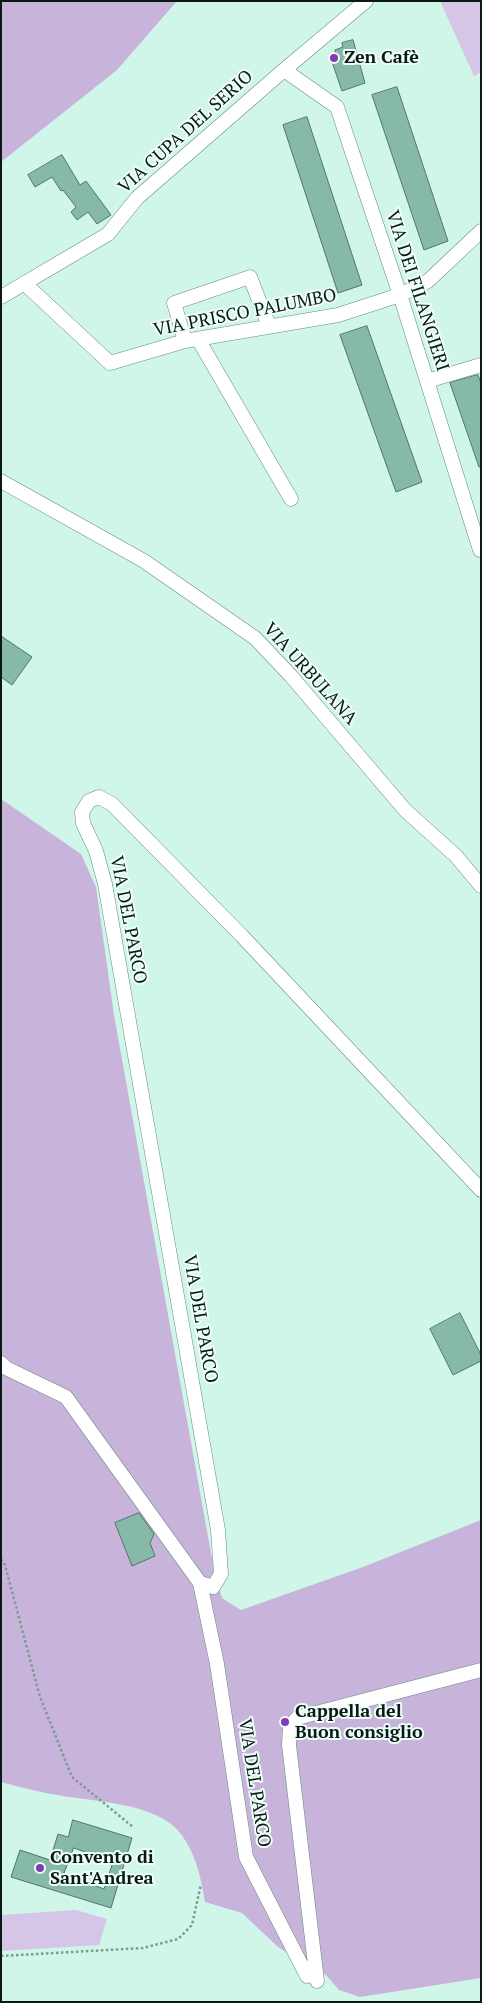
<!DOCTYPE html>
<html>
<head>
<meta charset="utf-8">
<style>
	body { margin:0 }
	#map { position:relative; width:482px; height:2003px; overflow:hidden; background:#cff6e9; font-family:"PT Serif",serif }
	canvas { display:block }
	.frame { position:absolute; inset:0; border:2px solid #0a1914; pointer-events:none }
</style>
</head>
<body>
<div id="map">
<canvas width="482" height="2003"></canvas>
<div class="frame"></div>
</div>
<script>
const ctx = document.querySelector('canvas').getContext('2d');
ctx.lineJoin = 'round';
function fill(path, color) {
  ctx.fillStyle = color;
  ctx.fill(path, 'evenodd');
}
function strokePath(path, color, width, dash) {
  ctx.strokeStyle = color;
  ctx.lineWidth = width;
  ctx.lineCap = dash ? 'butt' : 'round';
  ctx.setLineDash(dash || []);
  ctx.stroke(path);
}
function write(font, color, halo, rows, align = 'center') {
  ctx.font = font + ' "PT Serif",serif';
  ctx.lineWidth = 4;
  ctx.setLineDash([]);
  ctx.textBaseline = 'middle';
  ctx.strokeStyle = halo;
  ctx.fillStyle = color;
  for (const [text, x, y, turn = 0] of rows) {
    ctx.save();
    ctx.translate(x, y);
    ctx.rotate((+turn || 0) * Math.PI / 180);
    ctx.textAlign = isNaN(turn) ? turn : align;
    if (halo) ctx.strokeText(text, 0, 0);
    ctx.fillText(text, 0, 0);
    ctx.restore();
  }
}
const green = new Path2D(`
	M 440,1 L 481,1 L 481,72 L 474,76 Z
	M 76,1910 L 107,1919 L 99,1945 L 1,1951 L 1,1915 Z`);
const forest = new Path2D(`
	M 1,1 L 177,1 L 117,70 L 1,162 Z
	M 1,799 L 81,854 L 96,887 L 114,1015 L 214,1570 L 222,1598 L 241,1610 L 363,1567 L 481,1520 L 481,1978 L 360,1997 L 339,1990 L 326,1975 L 278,1947 L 242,1913 L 205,1902 C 201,1878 196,1854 181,1834 C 157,1802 94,1802 57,1795 C 38,1792 20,1787 1,1782 Z`);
const building = new Path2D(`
	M 353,40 L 365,83 L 342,91 L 330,56 L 335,55 L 335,50 L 343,47 L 342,43 Z
	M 397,87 L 448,241 L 424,250 L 372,95 Z
	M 307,117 L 362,285 L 338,293 L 283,125 Z
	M 62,155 L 80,185 L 86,181 L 111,215 L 97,224 L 88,212 L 77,220 L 71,212 L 76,207 L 63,190 L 61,191 L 52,177 L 35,187 L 28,175 Z
	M 367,326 L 422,482 L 396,492 L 340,335 Z
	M 478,375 L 481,383 L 481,467 L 479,467 L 450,383 Z
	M 1,636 L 32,657 L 12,685 L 1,677 Z
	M 460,1313 L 481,1355 L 481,1361 L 453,1375 L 430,1329 Z
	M 139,1513 L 154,1534 L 150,1543 L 155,1556 L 132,1566 L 115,1523 Z
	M 73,1820 L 132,1838 L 111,1908 L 11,1877 L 20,1850 L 50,1860 L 58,1834 L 68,1837 ZM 74,1848 L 113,1862 L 104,1889 L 64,1874 Z`);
const path = new Path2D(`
	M 1,1559 L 5,1565 L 40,1697 L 72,1777 L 133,1827
	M 1,1956 L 143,1948 L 178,1939 L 192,1925 L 201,1884`);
const minor = new Path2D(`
	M 284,70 L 337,107 L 400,295 L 480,550
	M 24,283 L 110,363 L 185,341 L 338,315 L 400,295 L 428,281 L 481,231
	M 1,297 L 108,234 L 137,198 L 284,70 L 366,1
	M 198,339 L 291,499
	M 185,341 L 174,303 L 250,277 L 269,326
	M 427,381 L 481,365
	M 1,481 L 144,561 L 255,638 L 291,676 L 405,810 L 456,856 L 481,886
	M 1,1363 L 6,1368 L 66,1397 L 200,1583 L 213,1587 L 221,1574 L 218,1530 L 105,884 L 96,851 L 83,823 L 82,812 L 89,801 L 99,797 L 112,804 L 242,936 L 481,1190
	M 200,1583 L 217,1664 L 246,1857 L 307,1976
	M 317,1981 L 289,1745 L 290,1727 L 297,1718 L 481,1670`);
const markers = [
	[334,58,5,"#803cb0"],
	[285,1722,5,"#803cb0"],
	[40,1868,5,"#803cb0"]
];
const poiNames = [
	["Zen Cafè",344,58],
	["Cappella del",295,1712],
	["Buon consiglio",295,1733],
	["Convento di",50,1858],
	["Sant'Andrea",50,1879]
];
const streetNames = [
	["VIA CUPA DEL SERIO",186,132,-42],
	["VIA DEI FILANGIERI",417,291,72],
	["VIA PRISCO PALUMBO",245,313,-11],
	["VIA URBULANA",310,674,48],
	["VIA DEL PARCO",128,920,79],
	["VIA DEL PARCO",200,1319,80],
	["VIA DEL PARCO",254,1783,81]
];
fill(green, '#d5c5e6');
fill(forest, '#c8b4db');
fill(building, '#87b9a9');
strokePath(building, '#517569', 1);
strokePath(minor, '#678b7f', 15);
strokePath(path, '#7d9a90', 2.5, [2.5, 2.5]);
strokePath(minor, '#fff', 14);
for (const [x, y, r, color] of markers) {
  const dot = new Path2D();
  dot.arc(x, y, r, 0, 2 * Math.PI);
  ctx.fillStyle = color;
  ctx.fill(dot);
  strokePath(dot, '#eefef8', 2);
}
write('bold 18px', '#0a1914', '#eefef8', poiNames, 'left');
write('18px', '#0a1914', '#eefef8', streetNames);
</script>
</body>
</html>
